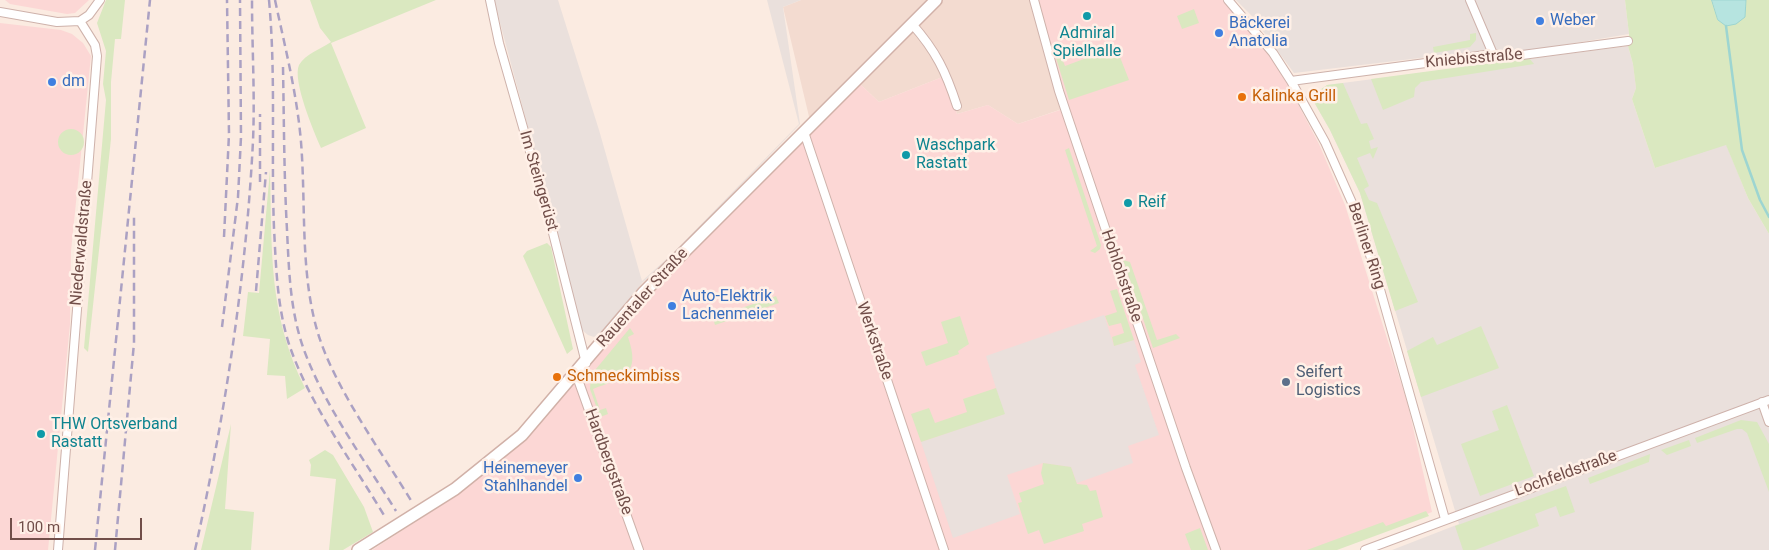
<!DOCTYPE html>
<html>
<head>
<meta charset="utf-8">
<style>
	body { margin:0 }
	#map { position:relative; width:1769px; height:550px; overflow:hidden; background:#fbebe1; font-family:Roboto,sans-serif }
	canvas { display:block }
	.scale { position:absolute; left:10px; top:518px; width:132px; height:22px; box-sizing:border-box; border:2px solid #714e49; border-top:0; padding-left:6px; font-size:15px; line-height:18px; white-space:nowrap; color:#714e49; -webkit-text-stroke:4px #fff0e7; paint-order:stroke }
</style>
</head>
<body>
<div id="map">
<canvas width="1769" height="550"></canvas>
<div class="scale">100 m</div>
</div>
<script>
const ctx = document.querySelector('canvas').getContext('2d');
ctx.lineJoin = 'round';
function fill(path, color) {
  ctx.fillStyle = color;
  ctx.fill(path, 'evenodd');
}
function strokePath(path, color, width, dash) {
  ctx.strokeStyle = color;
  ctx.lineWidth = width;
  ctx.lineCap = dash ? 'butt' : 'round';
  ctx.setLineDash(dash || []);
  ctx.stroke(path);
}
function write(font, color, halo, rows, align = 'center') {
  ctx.font = font + ' Roboto,sans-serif';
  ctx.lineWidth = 5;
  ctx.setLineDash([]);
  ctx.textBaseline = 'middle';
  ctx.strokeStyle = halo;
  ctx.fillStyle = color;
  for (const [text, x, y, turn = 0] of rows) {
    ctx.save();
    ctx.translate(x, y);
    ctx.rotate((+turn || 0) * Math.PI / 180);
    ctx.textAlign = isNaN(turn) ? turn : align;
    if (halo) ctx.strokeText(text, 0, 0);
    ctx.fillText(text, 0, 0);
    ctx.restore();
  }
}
const residential = new Path2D(`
	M 801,0 L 1032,0 L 1062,109 L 1018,124 L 988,105 L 957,114 L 945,76 L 879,102 L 860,84 L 820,124 L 811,125 L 783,7 Z`);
const commercial = new Path2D(`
	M 5,0 L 89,0 L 75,13 L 67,14 L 10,4 Z
	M 1035,0 L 1223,0 L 1251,29 L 1281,72 L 1319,144 L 1345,205 L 1408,405 L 1432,512 L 1335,550 L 372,550 L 457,495 L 531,434 L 648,296 L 860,84 L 879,102 L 945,76 L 957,114 L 988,105 L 1018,124 L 1066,108 Z
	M 0,23 L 61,30 L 72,34 L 83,43 L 91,56 L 71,251 L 70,324 L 48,550 L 0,550 Z`);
const industrial = new Path2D(`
	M 494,0 L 558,0 L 599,130 L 642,281 L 671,255 L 799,124 L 767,0 L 801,0 L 783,7 L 800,124 L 676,252 L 643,282 L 600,334 L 594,337 L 588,335 L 582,330 Z
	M 1236,0 L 1625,0 L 1629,34 L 1509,54 L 1496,49 L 1294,73 L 1251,15 Z
	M 1628,46 L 1633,64 L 1636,88 L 1632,99 L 1655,168 L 1726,144 L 1748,198 L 1769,234 L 1769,550 L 1392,550 L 1459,524 L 1360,193 L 1330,130 L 1314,102 L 1315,95 L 1327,85 Z
	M 1104,315 L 1114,346 L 1134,340 L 1141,362 L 1135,365 L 1159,435 L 1128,446 L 1133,463 L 1077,483 L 1071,467 L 1043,463 L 1007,475 L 1020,514 L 953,538 L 921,442 L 1004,414 L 986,356 Z`);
const green = new Path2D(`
	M 106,0 L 125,0 L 121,39 L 115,39 L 111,82 L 111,139 L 88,352 L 84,348 L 106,100 L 103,84 L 106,51 L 97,23 Z
	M 310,0 L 436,0 L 331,43 L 366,128 L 321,148 C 314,132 292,80 299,65 C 305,54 321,49 331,42 L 320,28 Z
	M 1625,0 L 1712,0 L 1718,20 L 1744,17 L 1746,0 L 1769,0 L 1769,234 L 1748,198 L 1726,145 L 1655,168 L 1632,99 L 1636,88 L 1633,64 L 1628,46 L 1629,34 Z
	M 1194,9 L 1199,23 L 1182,29 L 1177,16 Z
	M 1476,33 L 1476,40 L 1470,47 L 1434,53 L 1433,47 L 1470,40 L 1470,34 Z
	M 1116,47 L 1129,80 L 1069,100 L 1056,58 L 1061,56 L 1065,66 Z
	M 1529,58 L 1534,64 L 1421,82 L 1415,88 L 1414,97 L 1383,110 L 1371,79 Z
	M 1343,83 L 1361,124 L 1367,123 L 1374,139 L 1369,141 L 1371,149 L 1378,147 L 1373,159 L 1370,153 L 1357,158 L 1369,186 L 1364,189 L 1369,200 L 1377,203 L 1418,302 L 1395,311 L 1360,193 L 1330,130 L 1314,102 L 1315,95 L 1320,90 L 1327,85 Z
	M58 142a13 13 0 1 1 26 0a13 13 0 1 1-26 0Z
	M 1069,148 L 1101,245 L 1100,249 L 1095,253 L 1090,251 L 1097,246 L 1065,150 Z
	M 270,170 C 272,251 268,314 305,388 L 287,399 L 285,376 L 267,375 L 270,339 L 243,336 L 248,292 L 259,293 Z
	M 547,243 L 551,247 L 573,349 L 567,354 L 523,256 L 527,251 Z
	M 1123,260 L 1130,262 L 1157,340 L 1176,334 L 1180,338 L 1153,348 Z
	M 1117,289 L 1134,340 L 1114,346 L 1112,337 L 1124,333 L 1121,323 L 1109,326 L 1105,316 L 1117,312 L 1110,291 Z
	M 776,296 L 779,303 L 715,325 L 713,318 Z
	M 960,316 L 969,344 L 958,351 L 959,354 L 926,366 L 921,352 L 948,343 L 941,322 Z
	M 1481,326 L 1499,368 L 1421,397 L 1407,351 L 1433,337 L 1437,345 Z
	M 630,328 L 634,334 L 628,337 C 641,375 624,377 593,389 L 600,410 L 606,408 L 608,414 L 600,417 L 590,389 L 591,375 Z
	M 996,388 L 1005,414 L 921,442 L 911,414 L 929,408 L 935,423 L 967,412 L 963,399 Z
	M 1507,405 L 1534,476 L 1480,496 L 1461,444 L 1499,430 L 1492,411 Z
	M 1741,420 L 1757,422 L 1769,444 L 1769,492 L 1747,433 L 1742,429 L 1737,429 L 1697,443 L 1695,438 Z
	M 231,424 L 225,509 L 254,512 L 251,550 L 201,550 Z
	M 1689,440 L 1691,446 L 1667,455 L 1661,450 Z
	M 325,450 L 333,455 L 364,507 L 373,532 L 343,550 L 329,550 L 336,479 L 310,476 L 311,465 L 309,460 Z
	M 1650,454 L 1649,462 L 1590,484 L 1588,478 Z
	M 1043,463 L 1071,467 L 1077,484 L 1087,485 L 1090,491 L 1096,490 L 1103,517 L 1082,524 L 1084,531 L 1044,544 L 1039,530 L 1028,534 L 1018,503 L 1022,502 L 1019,493 L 1044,484 L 1041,473 Z
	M 1566,486 L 1575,512 L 1560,517 L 1556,506 L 1535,514 L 1539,526 L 1475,550 L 1463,550 L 1455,526 Z
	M 1426,511 L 1429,516 L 1337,550 L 1307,550 L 1383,522 L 1386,526 Z
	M 1200,528 L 1208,550 L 1191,550 L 1185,534 Z`);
const water = new Path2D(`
	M 1712,0 L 1746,0 L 1745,17 L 1736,24 L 1726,26 L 1718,20 Z`);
const stream = new Path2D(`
	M 1726,26 L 1742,150 L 1760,200 L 1769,217`);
const street = new Path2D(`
	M 490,0 L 499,43 L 552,229 L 586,363
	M 1034,0 L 1059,91 L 1186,468 L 1216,550
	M 1228,0 L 1273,53 L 1291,81 L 1325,142 L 1353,205 L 1372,261 L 1445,519
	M 1470,0 L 1493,54
	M 0,12 L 57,22 L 80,21 L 95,45 L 97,56 L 58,550
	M 80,21 L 89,15 L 100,0
	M 912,24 C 936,51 946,72 957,106
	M 1291,81 L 1493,54 L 1507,57 L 1628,41
	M 804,132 L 944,550
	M 576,374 L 639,550
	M 1762,402 L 1769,422
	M 1365,550 L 1769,400`);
const secondary = new Path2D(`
	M 358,550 L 455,489 L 522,435 L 643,293 L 936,0`);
const rail = new Path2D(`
	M 269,0 C 276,76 271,152 274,228 C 276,266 277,304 288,341 C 308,403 352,461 385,517
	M 275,0 C 285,47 297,94 301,142 C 306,204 300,270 317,330 C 333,386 381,451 412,502
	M 283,67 C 284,122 284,176 287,230 C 289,271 290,311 304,350 C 325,407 364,459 396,511
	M 260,182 L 260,114
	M 224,237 L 229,134 L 227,0
	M 256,291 L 266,172
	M 222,327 L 238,197 L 241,137 L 240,0
	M 95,550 L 150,0
	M 115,550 L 134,343 L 134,214
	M 195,550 C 225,416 246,278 253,141 C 255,94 252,47 252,0`);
const markers = [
	[1087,16,5,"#0f9aa8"],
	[1540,21,5,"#3f7fe0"],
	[1219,33,5,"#3f7fe0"],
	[52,82,5,"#3f7fe0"],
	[1242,97,5,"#e8710a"],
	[906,155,5,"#0f9aa8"],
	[1128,203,5,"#0f9aa8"],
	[672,306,5,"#3f7fe0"],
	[557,377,5,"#e8710a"],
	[1286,382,5,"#5c6f8a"],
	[41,434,5,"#0f9aa8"],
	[578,478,5,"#3f7fe0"]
];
const shopNames = [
	["Weber",1550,21],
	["Bäckerei",1229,24],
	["Anatolia",1229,42],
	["dm",62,82],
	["Auto-Elektrik",682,297],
	["Lachenmeier",682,315],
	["Heinemeyer",568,469,"right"],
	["Stahlhandel",568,487,"right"]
];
const cultureNames = [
	["Admiral",1087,34,"center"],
	["Spielhalle",1087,52,"center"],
	["Waschpark",916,146],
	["Rastatt",916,164],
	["Reif",1138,203],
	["THW Ortsverband",51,425],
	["Rastatt",51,443]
];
const streetNames = [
	["Kniebisstraße",1474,59,-5],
	["Im Steingerüst",538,181,74],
	["Niederwaldstraße",82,243,-85],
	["Berliner Ring",1366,246,72],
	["Hohlohstraße",1121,276,71],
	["Rauentaler Straße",643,298,-48],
	["Werkstraße",874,341,71],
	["Hardbergstraße",608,462,70],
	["Lochfeldstraße",1566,474,-20]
];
const foodNames = [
	["Kalinka Grill",1252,97],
	["Schmeckimbiss",567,377]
];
const serviceNames = [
	["Seifert",1296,373],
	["Logistics",1296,391]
];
fill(residential, '#f3dbd0');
fill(commercial, '#fcd7d5');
fill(industrial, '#eae0dc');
fill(green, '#dae8c0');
fill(water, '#b6e4e0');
strokePath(water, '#9dd5d1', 1);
strokePath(stream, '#9dd5d1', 2.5);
strokePath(street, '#ceb2ab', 10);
strokePath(secondary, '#d1b1a8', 14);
strokePath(street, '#fff', 8);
strokePath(secondary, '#fff', 11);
strokePath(rail, '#aba1c3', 2.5, [8, 5]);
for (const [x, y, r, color] of markers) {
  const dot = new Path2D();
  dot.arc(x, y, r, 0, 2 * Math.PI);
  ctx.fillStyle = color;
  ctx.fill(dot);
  strokePath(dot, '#fff0e7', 2);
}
write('16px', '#366cbe', '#fff0e7', shopNames, 'left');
write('16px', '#0d838f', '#fff0e7', cultureNames, 'left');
write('16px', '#714e49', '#fff0e7', streetNames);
write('16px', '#c56008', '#fff0e7', foodNames, 'left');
write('16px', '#4e5e75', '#fff0e7', serviceNames, 'left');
</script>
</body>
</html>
